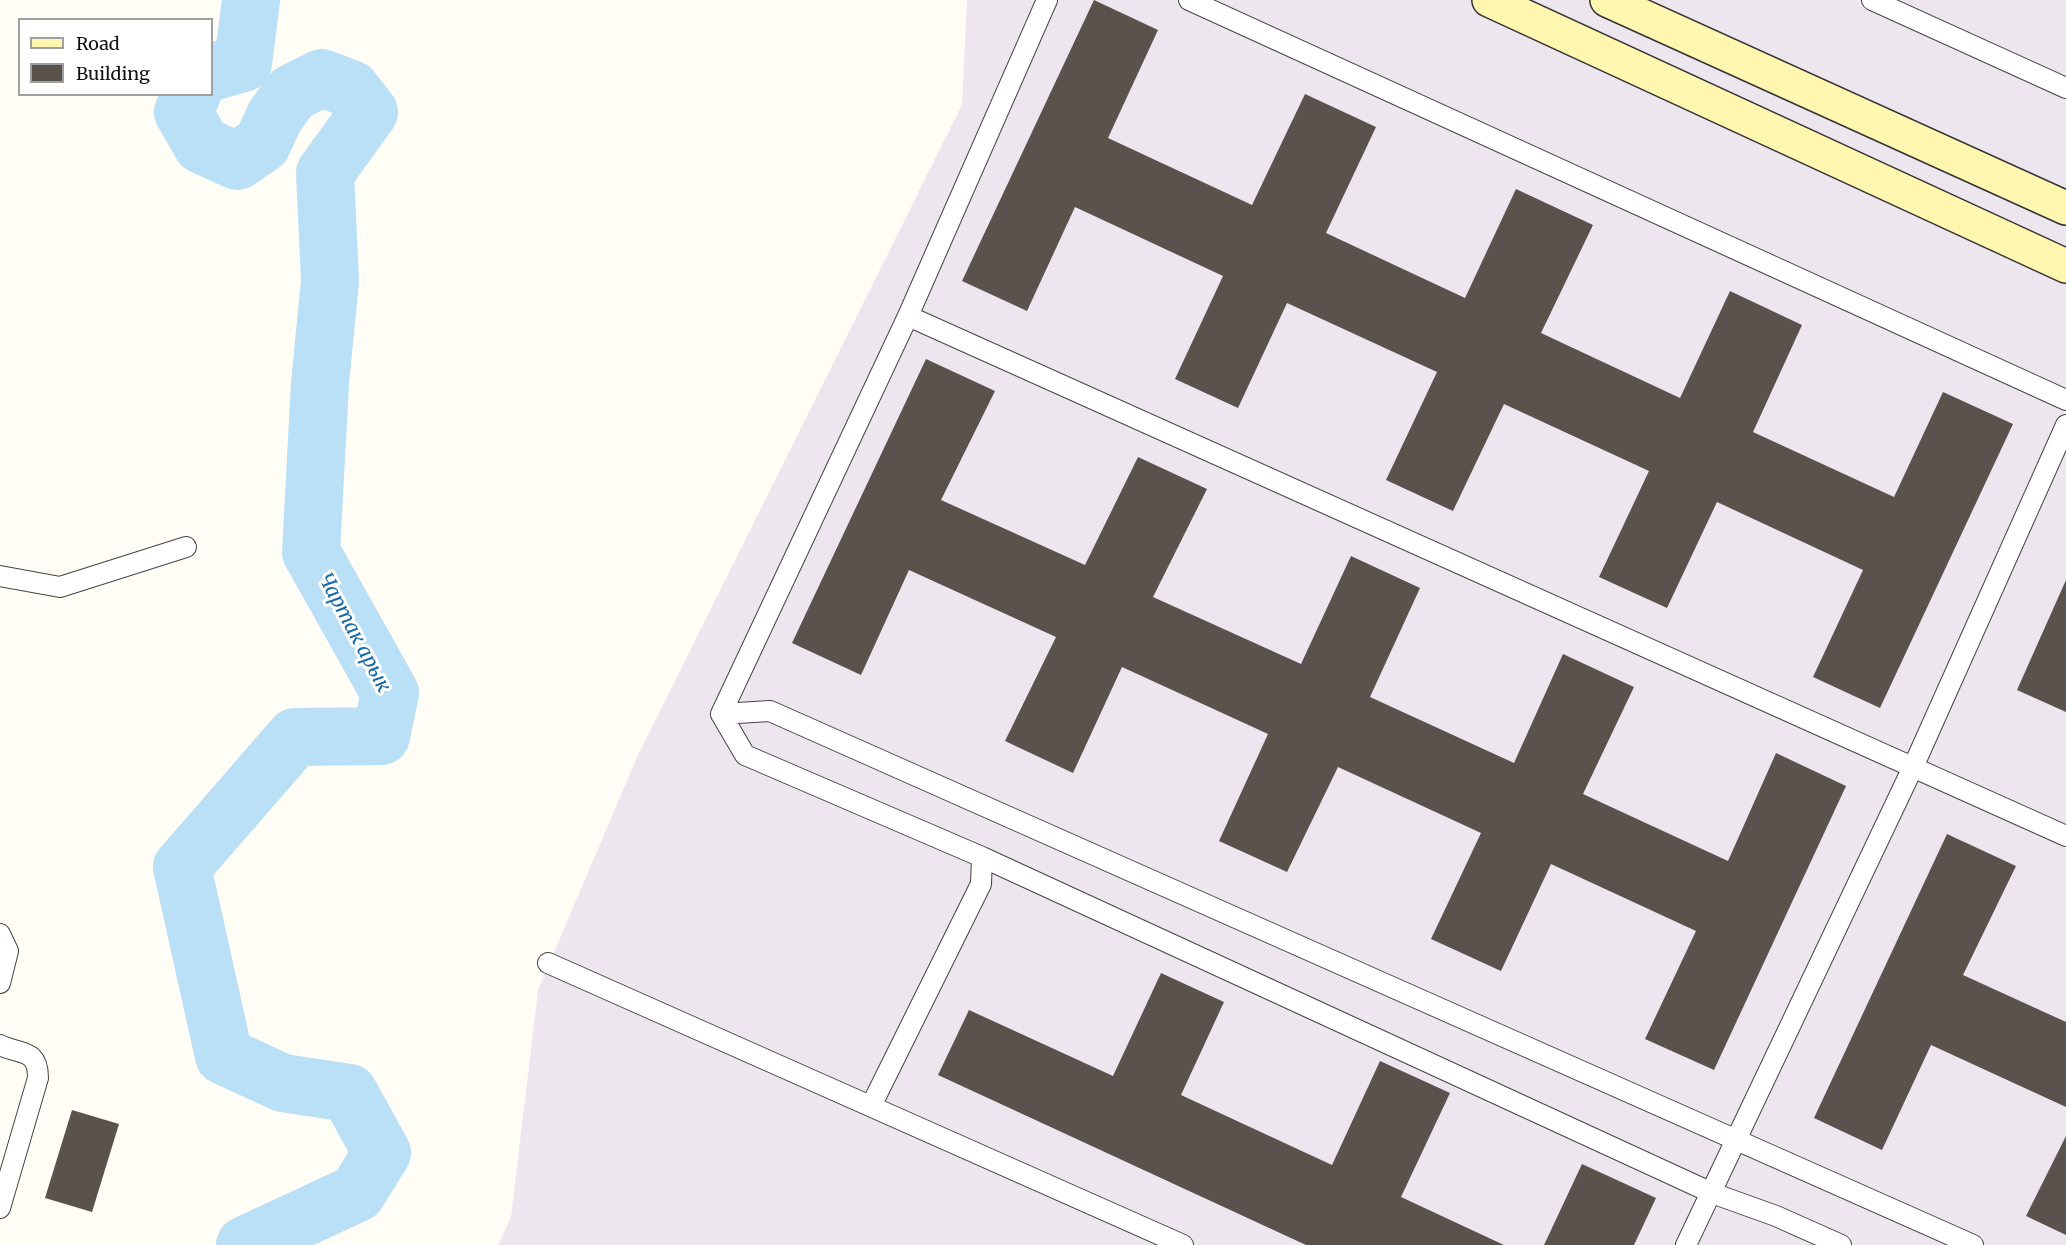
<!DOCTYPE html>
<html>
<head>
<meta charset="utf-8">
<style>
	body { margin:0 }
	#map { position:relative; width:2066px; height:1245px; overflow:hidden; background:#fffdf5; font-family:Merriweather,serif }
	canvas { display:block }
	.legend { position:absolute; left:18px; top:18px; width:195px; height:78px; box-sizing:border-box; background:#fff; border:2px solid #a0a0a0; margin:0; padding:8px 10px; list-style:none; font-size:18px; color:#111 }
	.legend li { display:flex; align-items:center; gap:12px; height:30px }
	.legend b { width:30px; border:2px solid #a0a0a0 }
</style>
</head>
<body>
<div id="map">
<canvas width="2066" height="1245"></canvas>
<ul class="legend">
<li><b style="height:8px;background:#fff6b0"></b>Road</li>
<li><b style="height:16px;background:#5a524d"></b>Building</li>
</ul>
</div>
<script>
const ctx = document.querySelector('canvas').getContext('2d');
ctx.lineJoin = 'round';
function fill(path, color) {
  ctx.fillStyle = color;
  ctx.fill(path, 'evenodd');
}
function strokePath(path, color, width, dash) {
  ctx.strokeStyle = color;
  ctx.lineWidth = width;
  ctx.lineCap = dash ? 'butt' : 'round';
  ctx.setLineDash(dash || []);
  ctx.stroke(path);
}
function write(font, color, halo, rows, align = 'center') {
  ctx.font = font + ' Merriweather,serif';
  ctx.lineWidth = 6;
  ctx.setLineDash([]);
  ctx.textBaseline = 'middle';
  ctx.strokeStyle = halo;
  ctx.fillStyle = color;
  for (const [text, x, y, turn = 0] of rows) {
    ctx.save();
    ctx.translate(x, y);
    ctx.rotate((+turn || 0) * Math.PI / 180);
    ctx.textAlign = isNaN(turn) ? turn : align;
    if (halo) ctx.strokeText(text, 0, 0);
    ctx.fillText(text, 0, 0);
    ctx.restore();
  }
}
const industrial = new Path2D(`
	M 967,0 L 2066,0 L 2066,1245 L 498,1245 L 511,1217 L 538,990 L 637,757 L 962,105 Z`);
const river = new Path2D(`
	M 212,72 L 243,63 L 251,0
	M 192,94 L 183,112 L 202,145 L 237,161 L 262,144 L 275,116 L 292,93 L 322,78 L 351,89 L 369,112 L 325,173 L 330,281 L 320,383 L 311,552 L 390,693 L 381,736 L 295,737 L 182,867 L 224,1056 L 283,1083 L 349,1093 L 382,1153 L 357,1193 L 245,1245`);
const building = new Path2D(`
	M 1094,0 L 1158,30 L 1108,138 L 1252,205 L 1305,94 L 1376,127 L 1326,233 L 1465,298 L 1516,189 L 1593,225 L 1541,333 L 1680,398 L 1730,291 L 1802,325 L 1753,432 L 1894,497 L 1943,392 L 2013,424 L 1880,708 L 1813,677 L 1863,570 L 1717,502 L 1667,608 L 1599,577 L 1649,471 L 1504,404 L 1453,511 L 1386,480 L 1437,372 L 1287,303 L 1238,408 L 1175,379 L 1223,276 L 1075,207 L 1027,311 L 962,281 Z
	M 926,359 L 995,391 L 941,500 L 1085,565 L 1138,457 L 1207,489 L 1153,597 L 1301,664 L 1351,556 L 1420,588 L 1370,697 L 1514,763 L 1563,654 L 1634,687 L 1583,794 L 1728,861 L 1776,753 L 1846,786 L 1714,1070 L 1645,1039 L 1696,931 L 1551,864 L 1501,971 L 1431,939 L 1481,833 L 1338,767 L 1287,872 L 1219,841 L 1268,734 L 1122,667 L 1073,773 L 1005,741 L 1056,637 L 909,570 L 861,675 L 792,643 Z
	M 2066,580 L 2066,712 L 2017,690 Z
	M 1947,834 L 2016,866 L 1963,975 L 2066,1022 L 2066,1107 L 1931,1045 L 1882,1150 L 1814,1118 Z
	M 1161,973 L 1224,1002 L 1181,1095 L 1332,1165 L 1380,1061 L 1450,1093 L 1401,1197 L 1504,1245 L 1306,1245 L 938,1075 L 969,1010 L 1113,1076 Z
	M 72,1110 L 119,1124 L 92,1212 L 45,1198 Z
	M 2066,1136 L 2066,1235 L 2026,1216 Z
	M 1582,1164 L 1656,1198 L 1634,1245 L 1544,1245 Z`);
const lane = new Path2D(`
	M 1189,0 L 2066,400
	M 1872,0 L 2066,88
	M 908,316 L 2066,836
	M 0,576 L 60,587 L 186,547
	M 721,714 L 770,711 L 1973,1245
	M 721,714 L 745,755 L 982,857 L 1712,1193 L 1776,1216 L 1841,1245
	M 721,714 L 908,316 L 1047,0
	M 0,934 L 8,951 L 0,983
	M 548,963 L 1183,1245
	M 0,1045 C 20,1055 38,1048 38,1078 L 0,1208
	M 871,1106 L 981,884 L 982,857
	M 1686,1245 L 1914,765 L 2066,425`);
const secondary = new Path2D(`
	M 1489,0 L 2066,266
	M 1607,0 L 2066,208`);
const waterNames = [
	["Чартак арык",354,633,62]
];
fill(industrial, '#eee6ef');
strokePath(river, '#b9e0f7', 58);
fill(building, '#5a524d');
strokePath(lane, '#444', 22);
strokePath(secondary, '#333', 36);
strokePath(lane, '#fff', 20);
strokePath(secondary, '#fff6b0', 33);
write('italic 20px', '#1768a6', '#fff', waterNames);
</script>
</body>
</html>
